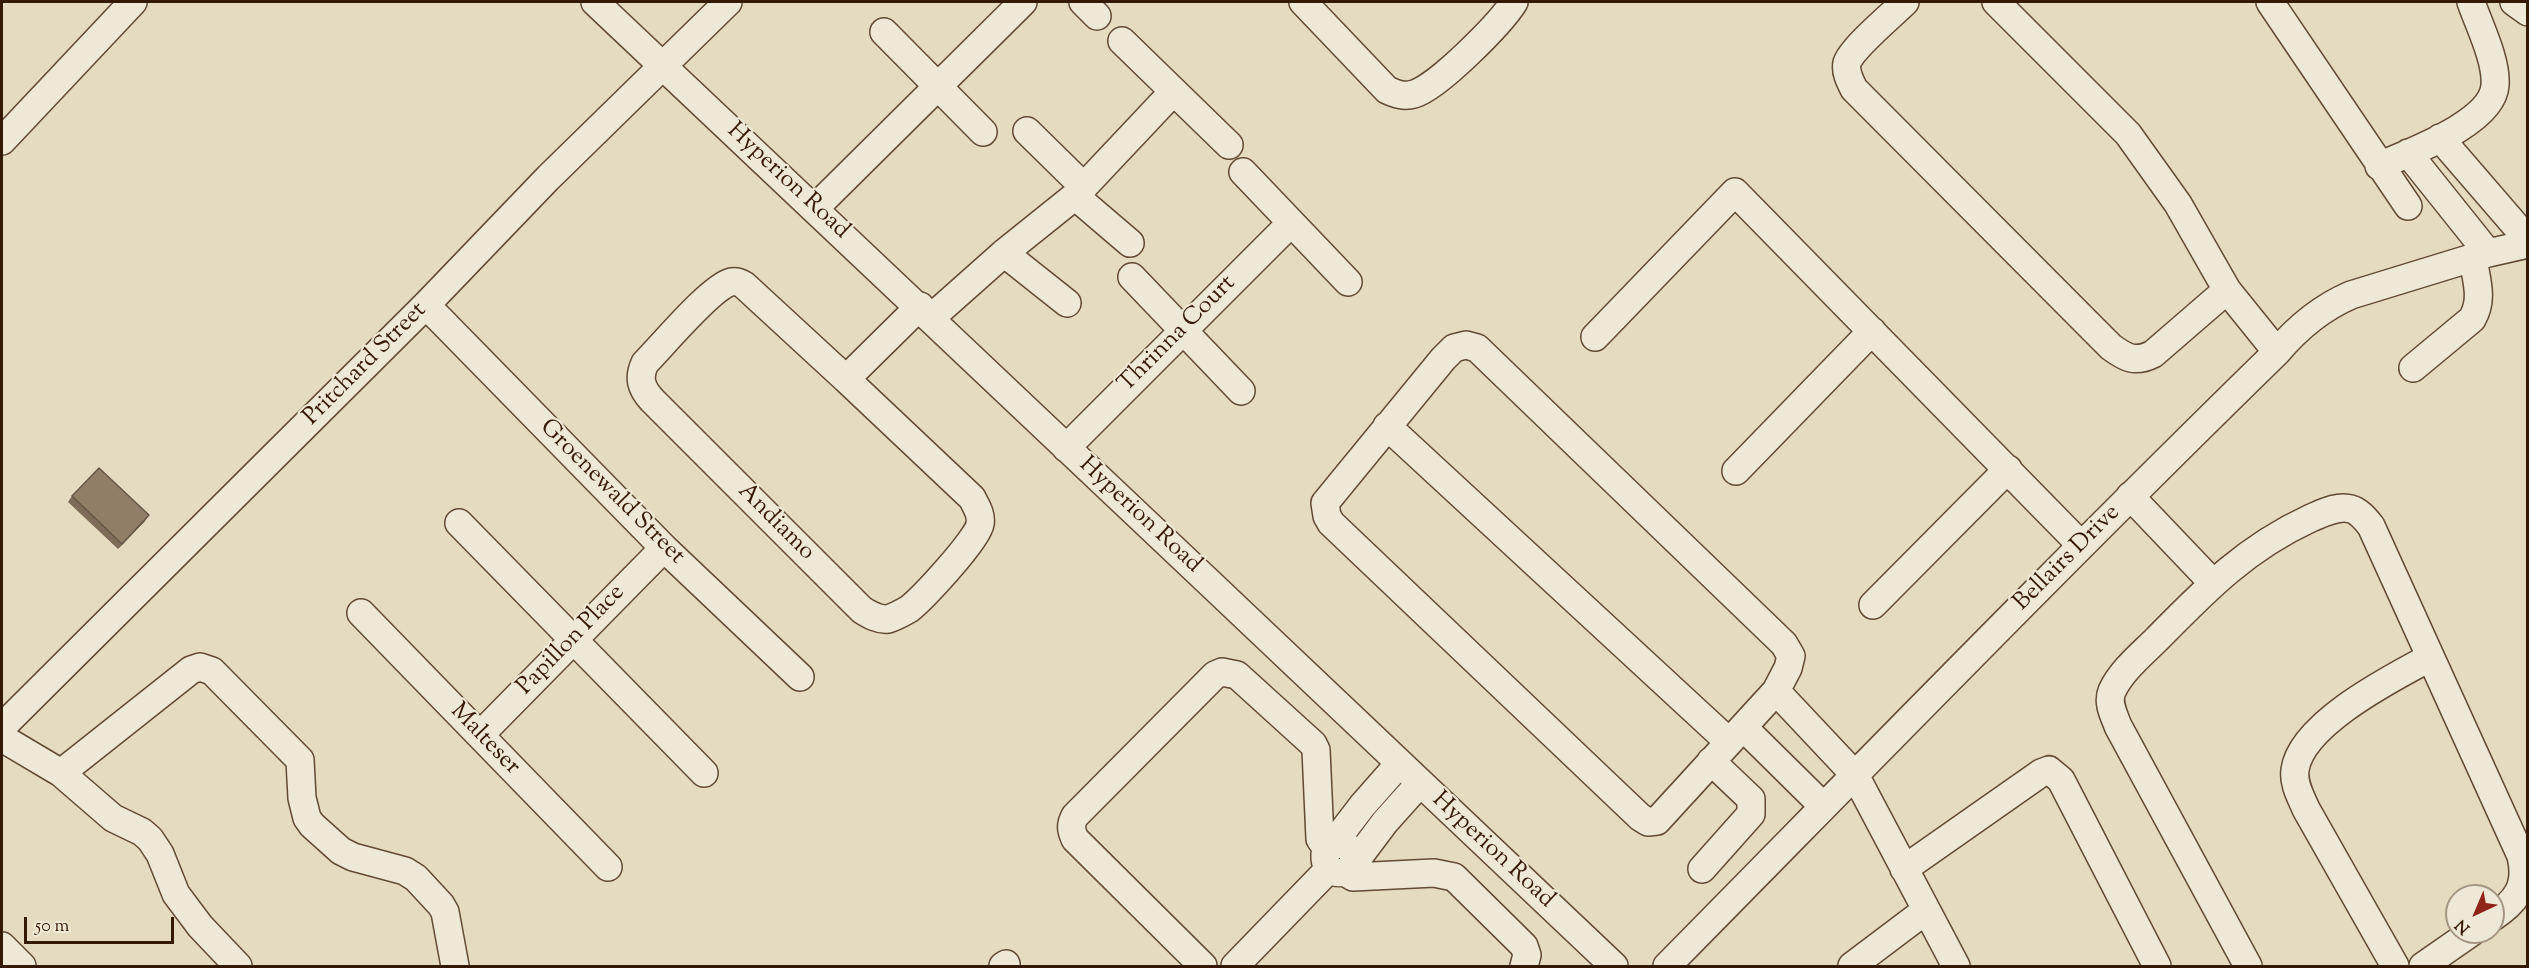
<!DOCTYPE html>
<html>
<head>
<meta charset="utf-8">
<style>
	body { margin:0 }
	#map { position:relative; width:2529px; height:968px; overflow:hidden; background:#e5dbc0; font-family:"Sorts Mill Goudy",serif }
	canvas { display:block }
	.frame { position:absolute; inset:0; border:3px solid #361905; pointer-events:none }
	.north { position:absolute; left:2445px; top:884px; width:60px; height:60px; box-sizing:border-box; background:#eee8d6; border:2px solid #a49582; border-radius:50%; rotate:224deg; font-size:16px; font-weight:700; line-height:24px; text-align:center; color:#361905 }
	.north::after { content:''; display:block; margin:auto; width:21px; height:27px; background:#8f2418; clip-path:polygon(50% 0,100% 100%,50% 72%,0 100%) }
	.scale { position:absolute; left:24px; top:917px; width:150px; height:27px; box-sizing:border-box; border:3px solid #361905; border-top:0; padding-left:8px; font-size:18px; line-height:21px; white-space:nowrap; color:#361905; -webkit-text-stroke:4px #eee8d6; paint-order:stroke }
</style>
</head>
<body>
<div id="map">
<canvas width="2529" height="968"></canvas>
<div class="frame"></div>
<div class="north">N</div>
<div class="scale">50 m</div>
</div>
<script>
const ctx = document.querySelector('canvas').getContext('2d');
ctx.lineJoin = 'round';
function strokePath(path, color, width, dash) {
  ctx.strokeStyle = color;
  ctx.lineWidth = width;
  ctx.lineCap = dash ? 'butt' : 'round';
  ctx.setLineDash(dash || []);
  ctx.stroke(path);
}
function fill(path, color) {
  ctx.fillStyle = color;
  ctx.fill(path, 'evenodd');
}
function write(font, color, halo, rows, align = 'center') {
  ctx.font = font + ' "Sorts Mill Goudy",serif';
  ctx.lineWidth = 4.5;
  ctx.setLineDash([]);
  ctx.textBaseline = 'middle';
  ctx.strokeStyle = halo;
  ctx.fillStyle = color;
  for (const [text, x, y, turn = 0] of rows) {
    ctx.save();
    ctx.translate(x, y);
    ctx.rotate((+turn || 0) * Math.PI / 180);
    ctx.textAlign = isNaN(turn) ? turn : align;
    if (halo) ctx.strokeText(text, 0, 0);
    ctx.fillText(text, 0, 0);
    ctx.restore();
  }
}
const minor = new Path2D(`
	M 595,2 C 936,322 1274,645 1614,966
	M 1083,2 L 1097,16
	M 1303,2 L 1387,90 C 1396,94 1404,97 1414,94 C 1438,87 1501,23 1514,2
	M 1905,2 C 1893,14 1852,48 1847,63 C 1845,72 1850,81 1854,89 L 2111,347 C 2126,358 2135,363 2153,354 L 2227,290
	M 1996,2 L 2128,134 L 2178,204 L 2227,290 L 2277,352
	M 2270,2 L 2408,206
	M 2514,2 L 2528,12
	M 884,32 L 983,132
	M 1122,41 L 1229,145
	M 1027,131 L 1084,187
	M 2440,138 L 2528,240
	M 2,141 L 133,2
	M 2408,153 L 2488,253
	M 2379,166 C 2410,152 2493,123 2495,85 C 2497,61 2479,25 2471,2
	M 1243,172 L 1348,282
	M 1075,196 L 1130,243
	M 815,208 L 1023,2
	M 1004,253 L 1067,303
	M 1132,277 L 1241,391
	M 426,305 L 664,548 L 800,677
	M 932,317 L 1004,253 L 1075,196 L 1173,92
	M 1595,337 L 1735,192 L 2081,545
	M 1466,345 L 1477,348 L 1784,644 L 1791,656 L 1788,668 L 1776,691 L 1657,821 L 1648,822 L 1640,817 L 1331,523 L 1327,516 L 1325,503 L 1443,359 L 1454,348 Z
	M 2413,368 L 2472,319 C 2484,299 2476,280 2473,258
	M 846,379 L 972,498 C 976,506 982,515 980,524 C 978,539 922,599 909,609 C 902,613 895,617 888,619 C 878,620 870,615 862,610 L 652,400 C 641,388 638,378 645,363 C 662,346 711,287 731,282 C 736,281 739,282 744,285 L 846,379 L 920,306
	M 1387,426 L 1729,742
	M 1066,448 L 1291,223
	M 1736,471 L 1872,331
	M 2130,496 L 2212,582
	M 459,523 L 704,773
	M 1873,605 L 2008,469
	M 361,613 L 608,867
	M 1776,691 L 1855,775 L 1956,966
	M 2,727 L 426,305 L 548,178 L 728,2
	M 1743,727 L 1823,806
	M 480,735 L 664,548
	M 2,738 L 61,773 L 191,670 L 200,667 L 212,671 L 300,760 L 302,798 L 307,818 L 312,825 L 341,851 L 353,857 L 405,871 L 416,878 L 441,905 L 445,912 L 455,966
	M 61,773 L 113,818 L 142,832 L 150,839 L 160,854 L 176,894 L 200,926 L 238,966
	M 1333,844 L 1362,806 L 1399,764
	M 1354,860 L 1352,850 L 1343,844 L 1333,844 L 1325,854 C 1324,869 1335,877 1349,870 L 1385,822 L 1420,783
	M 1702,869 L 1751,814 L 1751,799 L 1711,761
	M 1904,869 L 2041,773 L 2049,770 L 2061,780 L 2157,966
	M 1345,872 L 1353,877 L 1434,873 L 1454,877 L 1524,946 L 1527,955 L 1524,966
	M 2,946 L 22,966
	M 1003,966 L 1006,964
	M 1203,966 L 1075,839 C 1071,830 1070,825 1075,816 L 1215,675 L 1222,672 L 1237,675 L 1313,744 L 1316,750 L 1320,839 L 1327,849
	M 1235,966 L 1329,869
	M 1667,966 C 1869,761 2070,554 2277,352 C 2298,327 2321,308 2351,295 L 2488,253 L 2528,244
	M 1852,966 L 1925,911
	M 2248,966 L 2118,726 C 2114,715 2107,703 2112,691 C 2121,671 2142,654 2157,639 C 2207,588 2246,548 2311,518 C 2323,513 2338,505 2351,509 C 2359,511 2366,520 2371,526 L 2521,856 C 2528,886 2517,901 2493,917
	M 2395,966 L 2306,809 C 2301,797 2293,784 2295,770 C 2301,724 2392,678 2429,658
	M 2423,966 L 2472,932`);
const wall = new Path2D(`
	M 72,496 L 145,521 L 118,549 L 68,502 Z`);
const shadedWall = new Path2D(`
	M 149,515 L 145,521 L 118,549 L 122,544 Z`);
const building = new Path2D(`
	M 99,468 L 149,515 L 122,544 L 72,496 Z`);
const streetNames = [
	["Hyperion Road",787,182,43],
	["Thrinna Court",1178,335,-45],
	["Pritchard Street",366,365,-45],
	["Groenewald Street",611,493,45],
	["Hyperion Road",1139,516,43],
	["Andiamo",775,523,45],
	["Bellairs Drive",2068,559,-45],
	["Papillon Place",572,641,-46],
	["Malteser",484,740,46],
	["Hyperion Road",1492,851,43]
];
strokePath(minor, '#624a34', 30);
strokePath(minor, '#eee8d6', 27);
fill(wall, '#7d6c58');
fill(shadedWall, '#665847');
fill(building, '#917e66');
strokePath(building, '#665847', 1.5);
write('24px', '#361905', '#eee8d6', streetNames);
</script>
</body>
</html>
